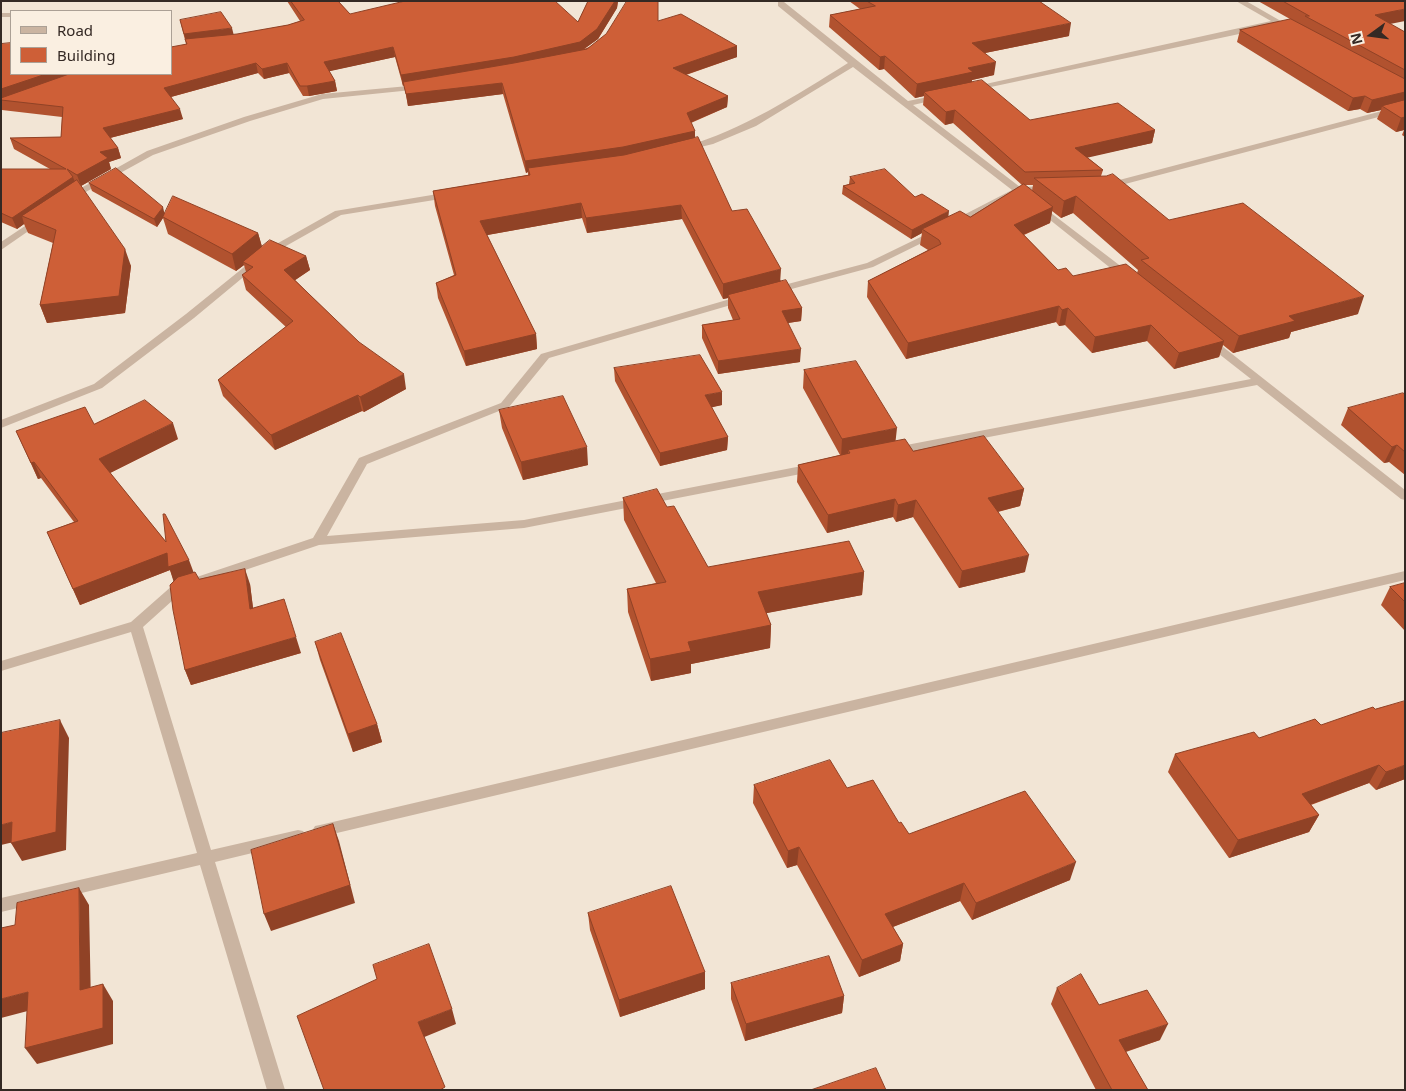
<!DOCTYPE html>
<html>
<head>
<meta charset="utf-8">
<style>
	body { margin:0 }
	#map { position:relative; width:1406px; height:1091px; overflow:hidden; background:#f2e5d5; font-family:"Noto Sans",sans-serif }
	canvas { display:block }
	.frame { position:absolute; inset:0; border:2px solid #342924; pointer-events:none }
	.legend { position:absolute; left:10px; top:10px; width:162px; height:65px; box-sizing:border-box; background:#faefe1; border:1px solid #aba095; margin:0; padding:6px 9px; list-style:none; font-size:15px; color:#342924 }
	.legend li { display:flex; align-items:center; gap:10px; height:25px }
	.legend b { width:25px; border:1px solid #aba095 }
	.north { position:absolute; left:1346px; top:10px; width:50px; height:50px; -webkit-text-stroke:4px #faefe1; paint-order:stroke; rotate:256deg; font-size:14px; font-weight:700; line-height:20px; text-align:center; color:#342924 }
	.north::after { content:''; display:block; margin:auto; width:18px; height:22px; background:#342924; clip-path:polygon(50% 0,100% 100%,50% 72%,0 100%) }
</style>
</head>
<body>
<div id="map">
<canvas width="1406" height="1091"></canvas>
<div class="frame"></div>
<ul class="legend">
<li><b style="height:6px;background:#cab4a1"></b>Road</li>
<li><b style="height:14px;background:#ce5f37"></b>Building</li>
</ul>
<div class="north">N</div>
</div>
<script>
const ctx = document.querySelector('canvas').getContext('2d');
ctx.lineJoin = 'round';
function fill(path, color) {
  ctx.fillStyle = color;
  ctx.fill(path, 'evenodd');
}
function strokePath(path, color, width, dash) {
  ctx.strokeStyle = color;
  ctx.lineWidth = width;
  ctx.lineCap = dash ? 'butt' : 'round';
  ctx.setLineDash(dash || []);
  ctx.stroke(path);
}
const minor = new Path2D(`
	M 1236,1 L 1246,1 L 1286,24 L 972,91 L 968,89 L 972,87 L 1271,21 Z
	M 778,2 L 784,2 L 908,101 L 943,94 L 943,98 L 913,105 L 1020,187 L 1049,186 L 1054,189 L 1049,192 L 1027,192 L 1026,196 L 1017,194 L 958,225 L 952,225 L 952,221 L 1012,190 L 853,67 L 756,126 L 713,144 L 684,151 L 684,147 C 744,129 795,96 848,63 L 778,6 Z
	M 1,13 L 11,13 L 11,17 L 1,17 Z
	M 419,85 L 422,85 L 422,89 L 323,99 L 250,121 L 153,155 L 73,199 L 70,200 L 65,197 L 147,151 L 244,117 L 322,94 Z
	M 1405,105 L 1405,110 L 1110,188 L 1104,188 L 1102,186 L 1104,184 Z
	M 450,192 L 455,195 L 453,197 L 341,215 L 270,255 L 194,318 L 102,388 L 1,428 L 1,420 L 94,384 L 186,314 L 264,251 L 335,211 Z
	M 1038,203 L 1131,274 L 1131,278 L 1123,278 L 1035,208 L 1035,204 Z
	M 40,216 L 43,217 L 43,221 L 1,250 L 1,242 Z
	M 935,230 L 940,233 L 938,235 L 873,267 L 773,294 L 768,291 L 769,289 L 867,263 Z
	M 744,295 L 749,298 L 748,300 L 549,358 L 509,407 L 367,464 L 327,536 L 524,520 L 812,464 L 816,465 L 818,468 L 816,471 L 524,528 L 319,545 L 183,591 L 143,627 L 211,850 L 298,830 L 303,831 L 306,836 L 303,841 L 298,842 L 215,862 L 285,1090 L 267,1090 L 200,865 L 1,912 L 1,898 L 197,853 L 131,632 L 1,671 L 1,661 L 131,622 L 173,585 L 313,538 L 359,458 L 501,403 L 541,354 Z
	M 1209,338 L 1213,339 L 1405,490 L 1405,500 L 1401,499 L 1257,385 L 896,455 L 890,451 L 896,447 L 1251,379 L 1205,343 L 1204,341 L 1205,339 Z
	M 1405,571 L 1405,580 L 320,837 L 315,836 L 312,831 L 315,826 L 320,825 Z`);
const wall = new Path2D(`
	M 287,1 L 338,1 L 350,14 L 578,22 L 588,1 L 618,1 L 617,8 L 598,39 L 584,49 L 658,21 L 737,46 L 737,57 L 686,75 L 728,96 L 727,107 L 691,123 L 695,138 L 732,211 L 781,281 L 802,308 L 801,321 L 788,323 L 800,362 L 718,374 L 702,338 L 702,325 L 733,320 L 728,308 L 728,298 L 723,299 L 682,219 L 587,233 L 582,218 L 487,235 L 536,334 L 537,349 L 466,366 L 438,298 L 436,283 L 454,275 L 435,206 L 433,191 L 528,175 L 528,172 L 526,173 L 503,94 L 408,106 L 404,85 L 403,86 L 395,57 L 329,71 L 335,81 L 337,91 L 309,96 L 303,96 L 289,73 L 264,79 L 258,73 L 171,97 L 183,119 L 110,138 L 118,148 L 121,158 L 109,162 L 111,169 L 81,186 L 131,266 L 125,313 L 47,323 L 40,305 L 53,243 L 28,233 L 24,224 L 17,229 L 1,222 L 1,169 L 50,169 L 14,149 L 10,138 L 61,137 L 62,117 L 2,110 L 1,107 L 1,44 L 11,74 L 171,74 L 186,44 L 180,20 L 234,35 L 288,25 L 300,21 Z
	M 849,1 L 1039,1 L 1069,36 L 985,53 L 994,75 L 972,80 L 972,82 L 1030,120 L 1155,130 L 1152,143 L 1087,157 L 1103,170 L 1101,176 L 1169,220 L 1358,314 L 1291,332 L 1289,338 L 1233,353 L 1223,345 L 1219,357 L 1174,369 L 1147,341 L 1092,353 L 1065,325 L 1059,326 L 1056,322 L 906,359 L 867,297 L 868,281 L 928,250 L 920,245 L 922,233 L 911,239 L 842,194 L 843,186 L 849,184 L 850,177 L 915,197 L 948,216 L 970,217 L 1022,185 L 953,123 L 945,125 L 923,105 L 924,96 L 915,98 L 884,69 L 879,70 L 829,27 L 830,15 L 860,9 ZM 1025,185 L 1033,185 L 1032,191 ZM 1052,211 L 1061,218 L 1073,213 L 1138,270 L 1137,273 L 1073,276 L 1058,270 L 1024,235 L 1050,223 Z
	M 1258,1 L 1405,1 L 1390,24 L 1405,32 L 1405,137 L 1402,135 L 1404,130 L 1396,132 L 1377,119 L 1381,110 L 1367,113 L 1360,109 L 1348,111 L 1237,42 L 1240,30 L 1290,19 Z
	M 89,183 L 165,213 L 258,233 L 262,247 L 306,256 L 310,270 L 295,280 L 406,389 L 364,412 L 362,411 L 275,450 L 223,396 L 218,380 L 286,327 L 246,290 L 242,275 L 246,272 L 244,265 L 236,271 L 168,234 L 163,218 L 157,227 L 92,191 Z
	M 614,368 L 722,405 L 711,407 L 728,437 L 727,450 L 660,466 L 615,381 Z
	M 804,370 L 895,441 L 913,451 L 1024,489 L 1020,506 L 998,512 L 1025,572 L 959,588 L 913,517 L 896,522 L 893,517 L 827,533 L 797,482 L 798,465 L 840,455 L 803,388 Z
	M 1405,394 L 1405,475 L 1389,462 L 1384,463 L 1341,425 L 1348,408 Z
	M 499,410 L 588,465 L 523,480 L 502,428 Z
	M 94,424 L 178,439 L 110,473 L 166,542 L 199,579 L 250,584 L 253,608 L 301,653 L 191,685 L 185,670 L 174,581 L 170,570 L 80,605 L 47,532 L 74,522 L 41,478 L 38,479 L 16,431 Z
	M 623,498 L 667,507 L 708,567 L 864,572 L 862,595 L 766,613 L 771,625 L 770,648 L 691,664 L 691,673 L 651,681 L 628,612 L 627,589 L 656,583 L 624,520 Z
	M 1405,583 L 1405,631 L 1381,605 L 1390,587 Z
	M 315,642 L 377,724 L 382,742 L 353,752 L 320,660 Z
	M 1321,725 L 1405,779 L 1376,790 L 1369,783 L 1311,805 L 1319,815 L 1309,832 L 1229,858 L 1168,772 L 1175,754 L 1259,738 Z
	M 754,785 L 847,788 L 899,823 L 909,834 L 1070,880 L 972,920 L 960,901 L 893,927 L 903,944 L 900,961 L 859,977 L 797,865 L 787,868 L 753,803 Z
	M 588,913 L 705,972 L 705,989 L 620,1017 L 590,930 Z
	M 731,983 L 844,996 L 842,1013 L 745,1041 L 731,999 Z
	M 1057,988 L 1099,1005 L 1160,1040 L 1126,1052 L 1148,1090 L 1096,1090 L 1051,1004 Z`);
const shadedWall = new Path2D(`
	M 615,1 L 618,1 L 617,8 L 598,39 L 580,52 L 403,82 L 404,85 L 403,86 L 401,75 L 597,29 Z
	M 1405,9 L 1405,21 L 1370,28 L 1375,15 Z
	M 1071,23 L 1069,36 L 970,56 L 972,43 Z
	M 232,28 L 234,36 L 186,41 L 184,34 Z
	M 737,46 L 737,57 L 673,79 L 673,68 Z
	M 393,47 L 395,57 L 326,72 L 324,62 Z
	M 885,56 L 884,69 L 879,70 L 880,57 Z
	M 996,62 L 994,75 L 972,80 L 971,85 L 924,92 L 924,96 L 915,98 L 917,84 L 968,68 Z
	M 256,63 L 258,73 L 167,98 L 164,88 Z
	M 287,63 L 289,73 L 264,79 L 262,69 Z
	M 46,74 L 78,74 L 1,100 L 1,89 Z
	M 335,81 L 337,91 L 309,96 L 307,86 Z
	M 502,83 L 503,94 L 408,106 L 406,94 Z
	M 1405,92 L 1405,104 L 1382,106 L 1381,110 L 1367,113 L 1372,100 Z
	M 728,96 L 727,107 L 687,124 L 687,113 Z
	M 1365,96 L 1360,109 L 1348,111 L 1353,98 Z
	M 180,109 L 183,119 L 106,139 L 103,128 Z
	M 955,110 L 953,123 L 945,125 L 946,112 Z
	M 1405,117 L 1405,127 L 1404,130 L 1396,132 L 1401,118 Z
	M 1155,130 L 1152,143 L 1073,161 L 1075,148 Z
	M 695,131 L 695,142 L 624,159 L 528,168 L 528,172 L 526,173 L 525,161 Z
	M 118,148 L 121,158 L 109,162 L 111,169 L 81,186 L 77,175 L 100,152 Z
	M 73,177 L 77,188 L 22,216 L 24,224 L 17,229 L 12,218 Z
	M 1076,196 L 1073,213 L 1061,218 L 1064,201 Z
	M 581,203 L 582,218 L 482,236 L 480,221 Z
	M 681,205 L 682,219 L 587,233 L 586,218 Z
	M 163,207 L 165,216 L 163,217 L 163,218 L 157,227 L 154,219 Z
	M 1053,207 L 1050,223 L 1011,240 L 1014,225 Z
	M 949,211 L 948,220 L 922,229 L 922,233 L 911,239 L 912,230 Z
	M 258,233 L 263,250 L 243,262 L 244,265 L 236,271 L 232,254 Z
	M 125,249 L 131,266 L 125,313 L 47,323 L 40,305 Z
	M 306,256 L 310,270 L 288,285 L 284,270 Z
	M 781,269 L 780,284 L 728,295 L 728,298 L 723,299 L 723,284 Z
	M 1364,296 L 1358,314 L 1291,332 L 1289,338 L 1233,353 L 1239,336 L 1289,316 Z
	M 1059,306 L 1056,322 L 906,359 L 908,343 Z
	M 802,308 L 801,321 L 781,324 L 782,311 Z
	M 1068,308 L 1065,325 L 1059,326 L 1062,310 Z
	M 1151,325 L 1147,341 L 1092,353 L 1095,337 Z
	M 536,334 L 537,349 L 466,366 L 464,351 Z
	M 1224,341 L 1219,357 L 1174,369 L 1179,353 Z
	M 801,349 L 800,362 L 718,374 L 718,361 Z
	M 404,374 L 406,389 L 364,412 L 360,397 Z
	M 722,392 L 722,405 L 705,409 L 705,395 Z
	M 358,395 L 362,411 L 275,450 L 271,435 Z
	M 173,423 L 178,439 L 106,475 L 99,459 Z
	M 897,428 L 895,446 L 850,453 L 848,450 L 848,455 L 841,457 L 842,439 Z
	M 728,437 L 727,450 L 660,466 L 660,453 Z
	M 1397,445 L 1389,462 L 1384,463 L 1392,447 Z
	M 587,447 L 588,465 L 523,480 L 521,462 Z
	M 34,462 L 41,478 L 38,479 L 31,463 Z
	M 1024,489 L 1020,506 L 984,515 L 988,498 Z
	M 895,499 L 893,517 L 827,533 L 828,515 Z
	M 916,500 L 913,517 L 896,522 L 898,505 Z
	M 167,553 L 189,560 L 195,576 L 174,583 L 170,570 L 80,605 L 73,589 Z
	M 1029,555 L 1025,572 L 959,588 L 962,571 Z
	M 245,569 L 250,584 L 255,624 L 250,609 Z
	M 864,572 L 862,595 L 757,615 L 758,592 Z
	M 771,625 L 770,648 L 691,664 L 691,673 L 651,681 L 650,659 L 688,642 Z
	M 296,637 L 301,653 L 191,685 L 185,670 Z
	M 60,720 L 69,738 L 66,850 L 22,861 L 11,843 Z
	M 377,724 L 382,742 L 353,752 L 348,734 Z
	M 1379,765 L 1369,783 L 1293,811 L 1302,794 Z
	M 1405,765 L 1405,779 L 1376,790 L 1386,772 Z
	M 1319,815 L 1309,832 L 1229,858 L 1238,840 Z
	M 12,822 L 22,840 L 1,845 L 1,825 Z
	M 333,824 L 339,841 L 355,903 L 271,931 L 264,914 Z
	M 799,847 L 797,865 L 787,868 L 788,851 Z
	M 1076,862 L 1070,880 L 972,920 L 976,903 Z
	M 964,883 L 960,901 L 882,931 L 885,914 Z
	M 79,888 L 89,905 L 91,1006 L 80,990 Z
	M 903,944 L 900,961 L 859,977 L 862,960 Z
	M 705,972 L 705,989 L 620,1017 L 619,1000 Z
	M 103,984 L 113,1001 L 113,1044 L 37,1064 L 25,1048 Z
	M 28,992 L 39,1008 L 1,1018 L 1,999 Z
	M 844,996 L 842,1013 L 745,1041 L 746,1024 Z
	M 452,1009 L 456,1024 L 422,1038 L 418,1022 Z
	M 1168,1024 L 1160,1040 L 1112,1056 L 1119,1040 Z`);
const building = new Path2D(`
	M 291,1 L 338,1 L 350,14 L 405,1 L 555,1 L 578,22 L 588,1 L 615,1 L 597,29 L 580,42 L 514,57 L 401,75 L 393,47 L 324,62 L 335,81 L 307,86 L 300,86 L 287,63 L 262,69 L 256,63 L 164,88 L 180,109 L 103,128 L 118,148 L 100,152 L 108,158 L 77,175 L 67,169 L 73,177 L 12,218 L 1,213 L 1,169 L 66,169 L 10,138 L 61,137 L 63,107 L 1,100 L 1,98 L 69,74 L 171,74 L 171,47 L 187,44 L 185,39 L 237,34 L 288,25 L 304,20 Z
	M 627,1 L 658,1 L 658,21 L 681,14 L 737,46 L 673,68 L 728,96 L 687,113 L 695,131 L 623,147 L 525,161 L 502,83 L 406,94 L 403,82 L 514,63 L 587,49 L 606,34 Z
	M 867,1 L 1039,1 L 1071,23 L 972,43 L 996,62 L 968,68 L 973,72 L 917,84 L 885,56 L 880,57 L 830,15 L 875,6 Z
	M 1283,1 L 1405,1 L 1405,9 L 1375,15 L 1405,32 L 1405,70 L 1305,16 L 1309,16 Z
	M 221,12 L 232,28 L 184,34 L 180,20 Z
	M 1291,19 L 1405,79 L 1405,92 L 1372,100 L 1365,96 L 1353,98 L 1240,30 Z
	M 11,43 L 11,74 L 46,74 L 1,89 L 1,44 Z
	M 982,80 L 1030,120 L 1118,103 L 1155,130 L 1075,148 L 1103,170 L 1025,172 L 955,110 L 946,112 L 924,92 Z
	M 1405,100 L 1405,117 L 1401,118 L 1382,106 Z
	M 698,137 L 732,211 L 747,209 L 781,269 L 723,284 L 681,205 L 586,218 L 581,203 L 480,221 L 536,334 L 464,351 L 436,283 L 456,275 L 433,191 L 530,175 L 528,168 L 624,155 Z
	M 116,168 L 163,207 L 154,219 L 89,183 Z
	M 885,169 L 915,197 L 922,194 L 949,211 L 912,230 L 843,186 L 855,183 L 850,177 Z
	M 1113,174 L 1169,220 L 1243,203 L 1364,296 L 1289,316 L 1295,321 L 1239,336 L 1141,260 L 1149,258 L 1076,196 L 1064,201 L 1034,178 L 1106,176 Z
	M 77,180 L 125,249 L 119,296 L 40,305 L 56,230 L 22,216 Z
	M 1024,184 L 1053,207 L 1014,225 L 1058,270 L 1066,268 L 1073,276 L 1126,264 L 1224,341 L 1179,353 L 1151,325 L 1095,337 L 1068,308 L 1062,310 L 1059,306 L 908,343 L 868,281 L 941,244 L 939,240 L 922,229 L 960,211 L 970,217 Z
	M 173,196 L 258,233 L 232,254 L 163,217 Z
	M 270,240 L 306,256 L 284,270 L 359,342 L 404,374 L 360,397 L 358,395 L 271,435 L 218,380 L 293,321 L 242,275 L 253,267 L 243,262 Z
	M 786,280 L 802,308 L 782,311 L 801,349 L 718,361 L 702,325 L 740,319 L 728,295 Z
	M 700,355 L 722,392 L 705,395 L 728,437 L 660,453 L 614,368 Z
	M 856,361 L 897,428 L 842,439 L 804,370 Z
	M 1403,393 L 1405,394 L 1405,452 L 1397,445 L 1392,447 L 1348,408 Z
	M 563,396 L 587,447 L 521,462 L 499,410 Z
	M 145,400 L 173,423 L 99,459 L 166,542 L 163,514 L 165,514 L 189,560 L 168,567 L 167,553 L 73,589 L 47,532 L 78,521 L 34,462 L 31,463 L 16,431 L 85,407 L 94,424 Z
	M 984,436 L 1024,489 L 988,498 L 1029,555 L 962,571 L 916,500 L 898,505 L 895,499 L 828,515 L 798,465 L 850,453 L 848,450 L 905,439 L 913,451 Z
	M 657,489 L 667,507 L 674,506 L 708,567 L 849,541 L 864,572 L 758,592 L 771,625 L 688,642 L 691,651 L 650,659 L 627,589 L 666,582 L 623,498 Z
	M 245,569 L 250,609 L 284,599 L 296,637 L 185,670 L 173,610 L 170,585 L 178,577 L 195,572 L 199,579 Z
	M 1405,583 L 1405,602 L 1390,587 Z
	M 341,633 L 377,724 L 348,734 L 315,642 Z
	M 1405,701 L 1405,765 L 1386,772 L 1379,765 L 1302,794 L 1319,815 L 1238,840 L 1175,754 L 1254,732 L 1259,738 L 1315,719 L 1321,725 L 1373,707 L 1375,709 Z
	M 60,720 L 56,832 L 11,843 L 12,822 L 1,825 L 1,733 Z
	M 830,760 L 847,788 L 873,780 L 899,823 L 901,822 L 909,834 L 1025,791 L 1076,862 L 976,903 L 964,883 L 885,914 L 903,944 L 862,960 L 799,847 L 788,851 L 754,785 Z
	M 333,824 L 350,885 L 264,914 L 251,850 Z
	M 671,886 L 705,972 L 619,1000 L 588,913 Z
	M 79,888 L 80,990 L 103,984 L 103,1028 L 25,1048 L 28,992 L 1,999 L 1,928 L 15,925 L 17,903 Z
	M 429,944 L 452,1009 L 418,1022 L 445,1087 L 440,1090 L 324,1090 L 297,1016 L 377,979 L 373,965 Z
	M 829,956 L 844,996 L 746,1024 L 731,983 Z
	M 1081,974 L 1099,1005 L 1147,990 L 1168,1024 L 1119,1040 L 1148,1090 L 1112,1090 L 1057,988 Z
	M 876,1068 L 886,1090 L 811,1090 Z`);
fill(minor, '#cab4a1');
fill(wall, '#b1522f');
fill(shadedWall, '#904226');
fill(building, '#ce5f37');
strokePath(building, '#904226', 1);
</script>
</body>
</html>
